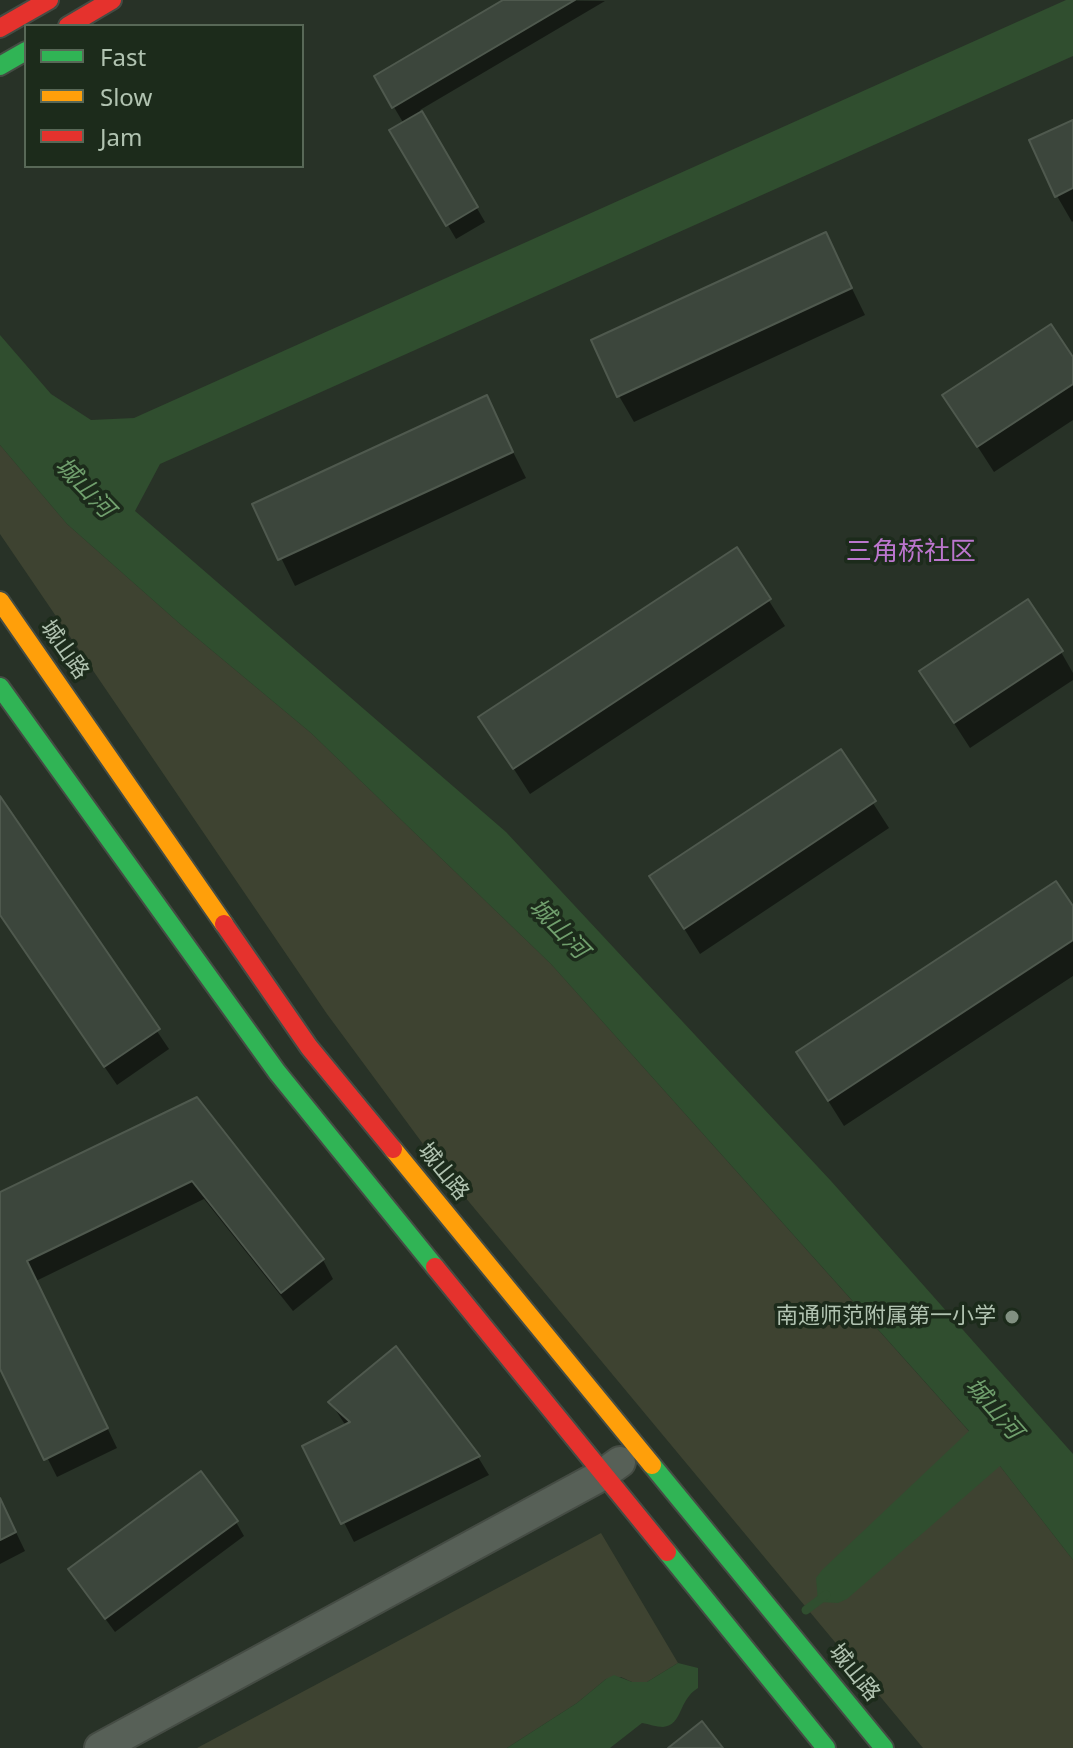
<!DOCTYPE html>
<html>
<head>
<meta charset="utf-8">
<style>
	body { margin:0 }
	#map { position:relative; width:1073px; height:1748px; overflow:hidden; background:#283227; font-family:"Noto Sans",sans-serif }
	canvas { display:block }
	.legend { position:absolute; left:24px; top:24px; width:280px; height:144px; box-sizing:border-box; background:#1c2b1b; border:2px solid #586857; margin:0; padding:10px 14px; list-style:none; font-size:24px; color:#b1c3b1 }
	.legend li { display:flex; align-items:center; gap:16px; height:40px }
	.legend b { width:40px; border:2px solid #586857 }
</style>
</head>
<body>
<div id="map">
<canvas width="1073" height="1748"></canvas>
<ul class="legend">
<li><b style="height:10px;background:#30b455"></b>Fast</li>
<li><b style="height:10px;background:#ff9f0a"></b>Slow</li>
<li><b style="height:10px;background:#e5322d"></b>Jam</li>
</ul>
</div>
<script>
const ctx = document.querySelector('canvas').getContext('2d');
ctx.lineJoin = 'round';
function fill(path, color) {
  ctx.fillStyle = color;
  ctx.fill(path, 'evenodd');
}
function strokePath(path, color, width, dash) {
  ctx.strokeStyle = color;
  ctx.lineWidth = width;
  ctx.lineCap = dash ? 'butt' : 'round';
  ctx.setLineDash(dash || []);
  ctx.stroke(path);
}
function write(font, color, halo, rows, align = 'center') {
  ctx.font = font + ' "Noto Sans","Noto Sans SC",sans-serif';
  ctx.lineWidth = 7;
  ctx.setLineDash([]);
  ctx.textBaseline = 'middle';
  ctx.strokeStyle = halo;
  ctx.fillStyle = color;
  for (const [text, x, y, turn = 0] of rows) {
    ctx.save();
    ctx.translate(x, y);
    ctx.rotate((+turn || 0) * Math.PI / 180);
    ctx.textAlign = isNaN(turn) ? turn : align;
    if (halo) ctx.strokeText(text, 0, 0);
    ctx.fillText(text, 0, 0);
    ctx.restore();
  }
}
const green = new Path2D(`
	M 0,445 L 67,524 L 179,623 L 311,733 L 551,964 L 1000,1466 L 1073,1560 L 1073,1748 L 923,1748 L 440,1167 L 327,1014 L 0,534 Z
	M 601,1533 L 678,1663 L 647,1682 L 632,1682 L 621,1677 L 606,1679 L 577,1703 L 507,1748 L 197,1748 Z`);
const water = new Path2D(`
	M 1066,0 L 1073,0 L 1073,56 L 160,464 L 135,511 L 506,832 L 831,1181 L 1073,1454 L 1073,1560 L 1000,1466 L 847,1599 L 838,1603 L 818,1602 L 816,1578 L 822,1570 L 969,1431 L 551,964 L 311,733 L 179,623 L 67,524 L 0,445 L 0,335 L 51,394 L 91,420 L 134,418 Z
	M 678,1663 L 698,1668 L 698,1688 C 678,1700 683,1725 663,1727 C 656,1727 649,1724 642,1723 L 610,1748 L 507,1748 L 577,1703 L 606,1679 L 614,1675 L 632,1682 L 647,1682 Z`);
const shadow = new Path2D(`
	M 507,0 L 605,1 L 420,110 L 485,222 L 456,239 L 392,131 L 404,124 L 376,77 Z
	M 1073,122 L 1073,221 L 1072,222 L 1057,196 Z
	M 825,234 L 865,315 L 634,422 L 619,396 Z
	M 1073,360 L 1073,420 L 994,472 L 945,396 Z
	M 486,398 L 526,478 L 295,586 L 255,505 Z
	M 736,549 L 785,626 L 530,794 L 481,718 Z
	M 1027,602 L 1061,652 L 1073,673 L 1073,680 L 970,748 L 937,697 Z
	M 840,752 L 889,828 L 700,954 L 652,877 Z
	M 0,799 L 169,1049 L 117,1085 L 0,915 Z
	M 1073,909 L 1073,976 L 844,1126 L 798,1053 Z
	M 197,1100 L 323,1260 L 333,1279 L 293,1311 L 204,1199 L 36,1281 L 117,1448 L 57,1477 L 0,1364 L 0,1195 Z
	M 395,1349 L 478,1457 L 489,1475 L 354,1542 L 305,1446 L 346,1426 L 331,1403 Z
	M 0,1499 L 25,1551 L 0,1564 Z
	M 236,1522 L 244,1536 L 115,1632 L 79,1583 Z`);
const stream = new Path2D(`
	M 806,1610 L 826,1595`);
const building = new Path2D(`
	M 503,0 L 575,0 L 392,108 L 374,76 Z
	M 422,111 L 478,207 L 446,226 L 389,130 Z
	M 1073,120 L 1073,188 L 1055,197 L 1029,140 Z
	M 826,232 L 852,288 L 617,397 L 591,340 Z
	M 1051,324 L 1073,357 L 1073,384 L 977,447 L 942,395 Z
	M 487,395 L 513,452 L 278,560 L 252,504 Z
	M 737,547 L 771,599 L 513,769 L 478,717 Z
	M 1028,599 L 1063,651 L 954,723 L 919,671 Z
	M 841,749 L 876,801 L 684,929 L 649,876 Z
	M 0,796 L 160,1029 L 104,1067 L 0,915 Z
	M 1056,881 L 1073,906 L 1073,940 L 828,1101 L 796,1052 Z
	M 197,1097 L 324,1259 L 281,1293 L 192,1181 L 27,1261 L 108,1428 L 44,1460 L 0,1369 L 0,1192 Z
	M 396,1346 L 480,1456 L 341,1524 L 302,1446 L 350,1422 L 328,1402 Z
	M 201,1471 L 238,1521 L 105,1619 L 68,1569 Z
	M 0,1498 L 16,1532 L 0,1540 Z
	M 702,1721 L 723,1748 L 668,1748 Z`);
const street = new Path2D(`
	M 100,1748 L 602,1475 L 620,1462`);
const fast = new Path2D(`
	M 0,66 L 26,51
	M 0,687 L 277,1072 L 435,1267
	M 652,1465 L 884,1748
	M 667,1552 L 826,1748`);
const slow = new Path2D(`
	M 0,601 L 224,924
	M 393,1149 L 652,1465`);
const jam = new Path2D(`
	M 68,26 L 112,0
	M 0,28 L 49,0
	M 224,924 L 309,1047 L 393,1149
	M 435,1267 L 667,1552`);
const markers = [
	[1012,1317,8,"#819081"]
];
const streetNames = [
	["城山路",64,650,55],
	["城山路",443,1172,51],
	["城山路",854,1673,51]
];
const poiNames = [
	["南通师范附属第一小学",996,1317]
];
const waterNames = [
	["城山河",84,488,46],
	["城山河",558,929,46],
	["城山河",993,1409,49]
];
const quarterNames = [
	["三角桥社区",911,553]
];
fill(green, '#3e4331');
fill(water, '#304e2f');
fill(shadow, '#0007');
strokePath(stream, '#304e2f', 9);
fill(building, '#3c463c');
strokePath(building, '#4f594e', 2);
strokePath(street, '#454c44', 34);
strokePath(fast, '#454c44', 22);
strokePath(slow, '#454c44', 22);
strokePath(jam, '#454c44', 22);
strokePath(street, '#576057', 30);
strokePath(fast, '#30b455', 18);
strokePath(slow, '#ff9f0a', 18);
strokePath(jam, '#e5322d', 18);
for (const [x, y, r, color] of markers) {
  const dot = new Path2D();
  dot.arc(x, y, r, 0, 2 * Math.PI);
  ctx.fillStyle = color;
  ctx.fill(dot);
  strokePath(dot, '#1c2b1b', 3);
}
write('22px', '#b1c3b1', '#1c2b1b', streetNames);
write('22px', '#b1c3b1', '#1c2b1b', poiNames, 'right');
write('italic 24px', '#709f6d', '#1c2b1b', waterNames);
write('26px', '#bc76ce', '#1c2b1b', quarterNames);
</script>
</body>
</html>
